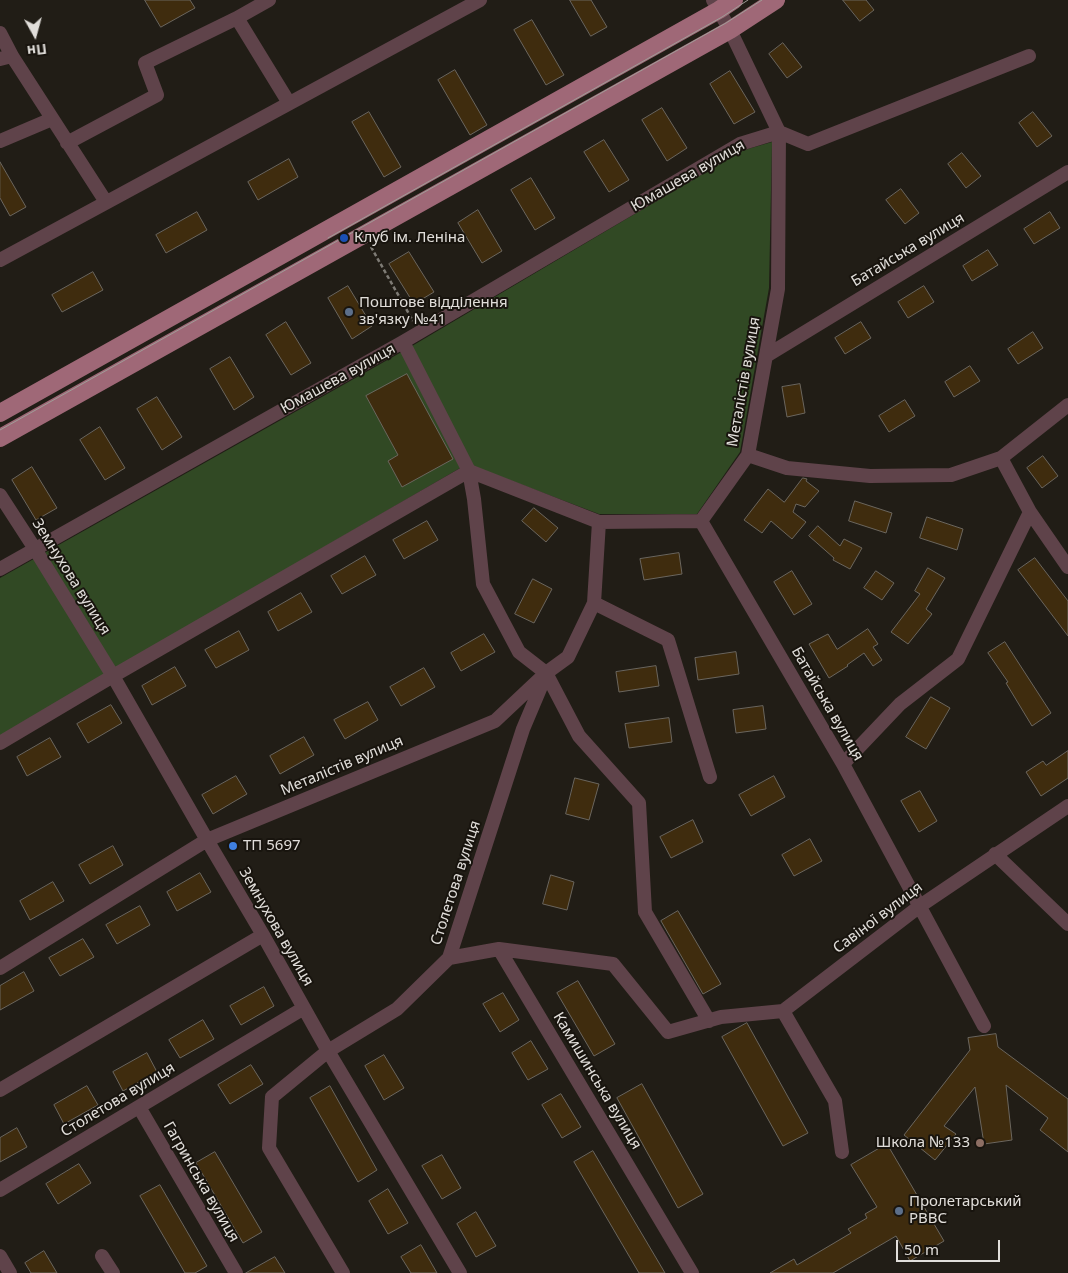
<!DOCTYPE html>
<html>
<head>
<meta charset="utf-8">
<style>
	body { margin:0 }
	#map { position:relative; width:1068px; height:1273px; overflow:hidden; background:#211d16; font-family:"Noto Sans",sans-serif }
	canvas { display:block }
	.north { position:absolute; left:10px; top:10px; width:50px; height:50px; -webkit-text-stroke:4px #18140e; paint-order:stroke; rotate:173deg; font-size:14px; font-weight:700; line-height:20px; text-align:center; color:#e1deda }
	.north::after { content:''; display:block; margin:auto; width:18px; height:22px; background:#e1deda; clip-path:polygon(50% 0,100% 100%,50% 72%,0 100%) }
	.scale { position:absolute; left:896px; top:1240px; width:104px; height:22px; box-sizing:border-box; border:2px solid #e1deda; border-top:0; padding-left:6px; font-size:15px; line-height:18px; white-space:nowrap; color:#e1deda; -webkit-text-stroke:4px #18140e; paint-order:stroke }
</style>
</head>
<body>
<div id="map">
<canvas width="1068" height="1273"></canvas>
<div class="north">Пн</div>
<div class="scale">50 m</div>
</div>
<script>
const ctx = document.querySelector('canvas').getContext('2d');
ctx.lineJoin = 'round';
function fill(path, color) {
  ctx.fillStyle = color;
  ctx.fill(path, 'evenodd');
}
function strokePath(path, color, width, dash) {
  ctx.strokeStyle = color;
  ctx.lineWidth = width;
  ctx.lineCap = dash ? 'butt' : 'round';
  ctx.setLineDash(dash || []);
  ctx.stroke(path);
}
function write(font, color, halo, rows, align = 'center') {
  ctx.font = font + ' "Noto Sans",sans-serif';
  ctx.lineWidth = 4;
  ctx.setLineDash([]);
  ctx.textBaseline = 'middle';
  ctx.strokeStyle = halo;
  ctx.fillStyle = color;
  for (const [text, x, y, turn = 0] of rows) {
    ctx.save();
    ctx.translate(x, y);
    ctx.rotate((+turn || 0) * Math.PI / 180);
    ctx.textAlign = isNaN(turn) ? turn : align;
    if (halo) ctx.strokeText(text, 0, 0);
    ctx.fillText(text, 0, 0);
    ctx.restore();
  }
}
const green = new Path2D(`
	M 772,142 L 769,288 L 740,452 L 697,514 L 599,514 L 467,464 L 0,736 L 0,578 L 407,349 L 741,151 Z`);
const building = new Path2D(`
	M 145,0 L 190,0 L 195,8 L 161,27 Z
	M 570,0 L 591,0 L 607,27 L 591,36 Z
	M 843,0 L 866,0 L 874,10 L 860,21 Z
	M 532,20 L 564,75 L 546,85 L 514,30 Z
	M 783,43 L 802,67 L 787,78 L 769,54 Z
	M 455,70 L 487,125 L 470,135 L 438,80 Z
	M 730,71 L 755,112 L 734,124 L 710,84 Z
	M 662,108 L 687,148 L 667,161 L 642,120 Z
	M 369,112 L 401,167 L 384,177 L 352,122 Z
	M 1033,112 L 1052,136 L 1037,147 L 1019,123 Z
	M 604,140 L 629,180 L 609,192 L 584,152 Z
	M 962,153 L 981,176 L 966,188 L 948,164 Z
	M 289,159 L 298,177 L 258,200 L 248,182 Z
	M 0,162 L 26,207 L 10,216 L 0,198 Z
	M 531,178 L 555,218 L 535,230 L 511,190 Z
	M 901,189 L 919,213 L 905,224 L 886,200 Z
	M 478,210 L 502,251 L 482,263 L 458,223 Z
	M 197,212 L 207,230 L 166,253 L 156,235 Z
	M 1050,212 L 1060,228 L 1034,244 L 1024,229 Z
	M 988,250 L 998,265 L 972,281 L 963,266 Z
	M 409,252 L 434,292 L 414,304 L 389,264 Z
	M 93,272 L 103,290 L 62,312 L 52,295 Z
	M 348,286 L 372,326 L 352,339 L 328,298 Z
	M 924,286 L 934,302 L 908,318 L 898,302 Z
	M 286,322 L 311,363 L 291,375 L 266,335 Z
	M 861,322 L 871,338 L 845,354 L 835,338 Z
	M 1033,332 L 1043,348 L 1018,364 L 1008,349 Z
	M 230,357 L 254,397 L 234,410 L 210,369 Z
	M 970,366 L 980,381 L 954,397 L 945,382 Z
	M 407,374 L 453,459 L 402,487 L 388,461 L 398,455 L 366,396 Z
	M 800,384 L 805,413 L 787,417 L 782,387 Z
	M 157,397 L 182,437 L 162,450 L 137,409 Z
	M 905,400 L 915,416 L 889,432 L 879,416 Z
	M 100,427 L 125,468 L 105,480 L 80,440 Z
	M 1043,456 L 1058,476 L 1042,488 L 1027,468 Z
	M 32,467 L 57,508 L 36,520 L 12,480 Z
	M 803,478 L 807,479 L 806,481 L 819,491 L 805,507 L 796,504 L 793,512 L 806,522 L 792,539 L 771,521 L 762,533 L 744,520 L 768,489 L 784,502 Z
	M 855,501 L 892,513 L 886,533 L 849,521 Z
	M 534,508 L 558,528 L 546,542 L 522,521 Z
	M 927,517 L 963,529 L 957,550 L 920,538 Z
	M 427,521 L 438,540 L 404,559 L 393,540 Z
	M 818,526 L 840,546 L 844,539 L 862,548 L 850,569 L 833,560 L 834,558 L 809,536 Z
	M 679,553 L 682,574 L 644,580 L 640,559 Z
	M 365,556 L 376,575 L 342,594 L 331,576 Z
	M 1035,558 L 1068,601 L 1068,636 L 1018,570 Z
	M 928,568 L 945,578 L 926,609 L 932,614 L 908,644 L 891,632 L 920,594 L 915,591 Z
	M 792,571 L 812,604 L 794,615 L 774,582 Z
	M 876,571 L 894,583 L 882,600 L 864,588 Z
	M 533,579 L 552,589 L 534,623 L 515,614 Z
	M 301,593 L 312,612 L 278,631 L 268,612 Z
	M 868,629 L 878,644 L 873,647 L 882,660 L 873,666 L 864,653 L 847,665 L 848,666 L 829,678 L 809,644 L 828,634 L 837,649 Z
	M 239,631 L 249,650 L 216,668 L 205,650 Z
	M 484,634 L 495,652 L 461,671 L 451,653 Z
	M 1005,642 L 1051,713 L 1032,726 L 1006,683 L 1008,682 L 988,653 Z
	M 736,652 L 739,674 L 698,680 L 695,658 Z
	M 656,666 L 659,686 L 619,692 L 616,672 Z
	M 175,667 L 186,686 L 152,705 L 142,686 Z
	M 424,668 L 435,687 L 401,706 L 390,687 Z
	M 931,697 L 950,708 L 926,749 L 906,737 Z
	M 368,702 L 378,720 L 345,739 L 334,720 Z
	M 111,705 L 122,723 L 88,743 L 77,724 Z
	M 763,706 L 766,729 L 736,733 L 733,710 Z
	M 669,718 L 672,742 L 629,748 L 625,724 Z
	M 304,737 L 314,755 L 280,774 L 270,756 Z
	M 50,738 L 61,757 L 27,776 L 17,757 Z
	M 1068,751 L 1068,778 L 1041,796 L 1026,772 L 1043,761 L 1046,765 Z
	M 236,776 L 247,794 L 213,814 L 202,795 Z
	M 774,776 L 785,797 L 751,816 L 739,795 Z
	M 575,778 L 599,784 L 589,820 L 566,814 Z
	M 920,791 L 937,821 L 919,832 L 901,801 Z
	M 693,820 L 703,842 L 671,858 L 660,837 Z
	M 810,839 L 822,861 L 794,876 L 782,855 Z
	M 113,846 L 123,865 L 90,884 L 79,865 Z
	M 200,873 L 211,892 L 177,911 L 167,892 Z
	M 551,875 L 574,882 L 567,910 L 543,904 Z
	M 53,882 L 64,901 L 30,920 L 20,901 Z
	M 140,906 L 150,925 L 117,944 L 106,925 Z
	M 678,911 L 721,984 L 703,994 L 661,921 Z
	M 83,939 L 94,957 L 60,976 L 49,958 Z
	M 24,972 L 34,991 L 0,1010 L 0,986 Z
	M 578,981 L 615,1044 L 594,1056 L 557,993 Z
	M 264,987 L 274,1006 L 241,1025 L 230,1006 Z
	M 503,993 L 519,1020 L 500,1032 L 483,1004 Z
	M 203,1020 L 214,1039 L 180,1058 L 169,1040 Z
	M 747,1023 L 808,1133 L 783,1146 L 722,1037 Z
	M 996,1034 L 998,1047 L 1068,1099 L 1068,1152 L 1040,1130 L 1048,1118 L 1006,1085 L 1012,1140 L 984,1144 L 975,1087 L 944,1126 L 956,1134 L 935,1160 L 904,1135 L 970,1050 L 968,1038 Z
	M 531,1041 L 548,1069 L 528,1080 L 512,1053 Z
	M 147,1053 L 157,1072 L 123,1091 L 113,1072 Z
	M 384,1055 L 404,1088 L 384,1100 L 365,1066 Z
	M 251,1065 L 263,1084 L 230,1104 L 218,1085 Z
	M 642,1084 L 703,1194 L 678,1208 L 617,1098 Z
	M 87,1086 L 98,1105 L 64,1124 L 54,1105 Z
	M 330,1086 L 377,1170 L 358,1182 L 310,1098 Z
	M 561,1094 L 581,1127 L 562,1138 L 542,1105 Z
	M 17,1128 L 27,1147 L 0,1162 L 0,1138 Z
	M 887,1144 L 944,1241 L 910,1261 L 896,1236 L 833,1273 L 770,1273 L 794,1259 L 797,1265 L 851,1233 L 848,1229 L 867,1218 L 865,1214 L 877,1207 L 851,1165 Z
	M 593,1151 L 623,1202 L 665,1273 L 639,1273 L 574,1162 Z
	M 215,1152 L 262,1232 L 243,1243 L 196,1163 Z
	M 442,1155 L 461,1188 L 442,1199 L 422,1166 Z
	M 79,1164 L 91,1183 L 58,1204 L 46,1184 Z
	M 160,1185 L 207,1266 L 195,1273 L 185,1273 L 140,1196 Z
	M 388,1189 L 408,1223 L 388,1234 L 369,1201 Z
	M 476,1212 L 496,1246 L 476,1257 L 457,1224 Z
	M 421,1245 L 437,1273 L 411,1273 L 401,1257 Z
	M 44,1251 L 57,1273 L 31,1273 L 25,1263 Z
	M 275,1257 L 285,1273 L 246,1273 Z`);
const path = new Path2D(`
	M 371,247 L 413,321`);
const minor = new Path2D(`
	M 237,18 L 289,103
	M 0,33 L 12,56 L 106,202
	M 0,59 L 12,56
	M 779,132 L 808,144 L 1029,56
	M 0,141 L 52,119
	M 67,143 L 157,95 L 145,63 L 237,18 L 269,0
	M 0,260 L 480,0
	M 403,342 L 469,471 L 474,499 L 483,584 L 519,652 L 546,673 L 579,736 L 639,803 L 645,912 L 709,1021
	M 766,356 L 1068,172
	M 748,455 L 787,468 L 870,476 L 951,475 L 1001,458 L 1068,405
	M 1001,458 L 1030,512 L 1068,567
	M 0,495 L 35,549 L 113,676 L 207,840 L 263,935 L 328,1051 L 460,1273
	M 701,521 L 843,764 L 984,1026
	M 0,569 L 403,342 L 740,144 L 779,132
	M 594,603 L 668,640 L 710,777
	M 0,743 L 113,676 L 469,471 L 599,522 L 701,521 L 748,455 L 778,289 L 779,132 L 730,30 L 713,0
	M 843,764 L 900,704 L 958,659 L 1030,512
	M 995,854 L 1068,924
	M 499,949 L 613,964 L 668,1032 L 721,1017 L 783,1011
	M 449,958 L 499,949 L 692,1273
	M 0,968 L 207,840 L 495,721 L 546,673 L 568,657 L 594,603 L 599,522
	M 783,1011 L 920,906 L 1068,806
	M 783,1011 L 835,1101 L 842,1152
	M 0,1090 L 263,935
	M 139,1107 L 236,1273
	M 0,1190 L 304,1008
	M 0,1256 L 10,1273
	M 102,1256 L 113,1273
	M 343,1273 L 269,1148 L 272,1097 L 328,1051 L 397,1009 L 449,958 L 523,729 L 545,677`);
const major = new Path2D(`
	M 0,413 L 719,10 L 734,0
	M 0,438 L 730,30 L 776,0`);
const tram = new Path2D(`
	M 328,238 L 722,17 L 748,0
	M 0,430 L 726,23 L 762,0`);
const markers = [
	[344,238,5,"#1a4fb4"],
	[349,312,5,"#5c6f8a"],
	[233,846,5,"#3f7fe0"],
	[980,1143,5,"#8d6e63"],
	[899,1211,5,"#5c6f8a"]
];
const streetNames = [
	["Юмашева вулиця",688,176,-30],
	["Батайська вулиця",908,250,-31],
	["Юмашева вулиця",338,379,-29],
	["Металістів вулиця",744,382,-80],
	["Земнухова вулиця",71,577,58],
	["Батайська вулиця",827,704,60],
	["Металістів вулиця",342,766,-23],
	["Столетова вулиця",456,883,-72],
	["Савіної вулиця",878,918,-37],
	["Земнухова вулиця",276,927,60],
	["Камишинська вулиця",597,1081,59],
	["Столетова вулиця",118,1100,-31],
	["Гагринська вулиця",201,1182,60]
];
const poiNames = [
	["Клуб ім. Леніна",354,238],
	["Поштове відділення",359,303],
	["зв'язку №41",359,320],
	["ТП 5697",243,846],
	["Школа №133",970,1143,"right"],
	["Пролетарський",909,1202],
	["РВВС",909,1219]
];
fill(green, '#314924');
fill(building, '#3f2c0e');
strokePath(building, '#6b665e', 1);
strokePath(path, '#7e7b75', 2.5, [4, 2.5]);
strokePath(minor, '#5f434a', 14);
strokePath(major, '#9f6877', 18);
strokePath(tram, '#a09d98', 1);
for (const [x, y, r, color] of markers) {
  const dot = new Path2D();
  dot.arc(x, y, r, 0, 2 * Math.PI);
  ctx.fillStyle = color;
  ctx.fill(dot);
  strokePath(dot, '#18140e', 2);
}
write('15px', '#e1deda', '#18140e', streetNames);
write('15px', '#e1deda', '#18140e', poiNames, 'left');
</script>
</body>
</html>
